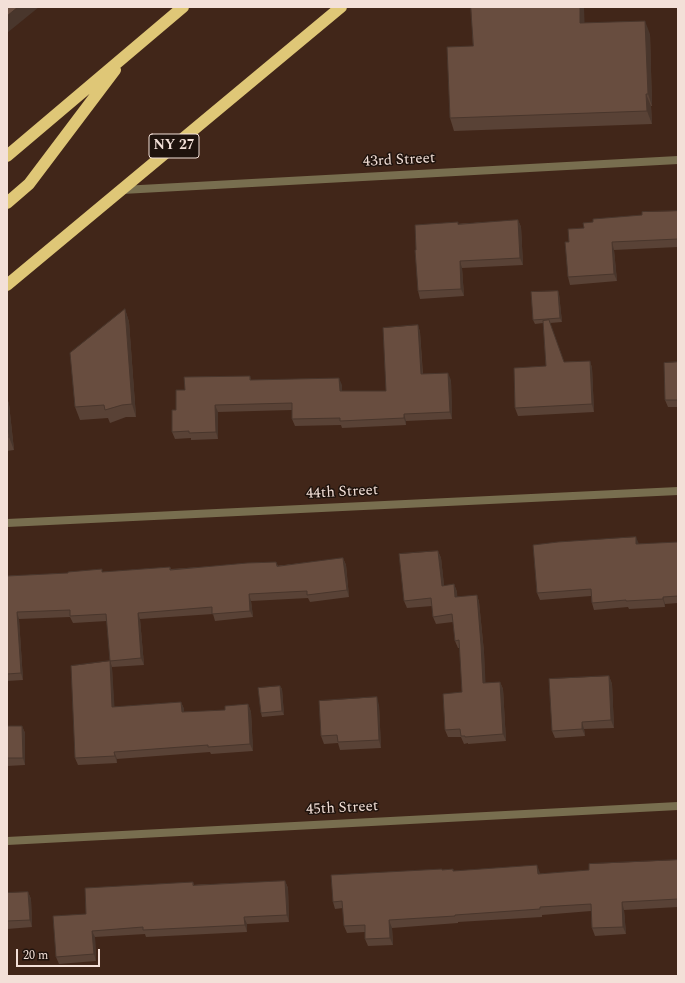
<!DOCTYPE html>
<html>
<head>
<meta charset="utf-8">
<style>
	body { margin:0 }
	#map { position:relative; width:685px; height:983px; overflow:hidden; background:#412619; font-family:Spectral,serif }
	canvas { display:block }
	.frame { position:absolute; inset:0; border:8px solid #f3e0d8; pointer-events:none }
	.scale { position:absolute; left:16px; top:949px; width:84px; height:18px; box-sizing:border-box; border:2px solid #f3e0d8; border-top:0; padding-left:5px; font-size:12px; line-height:14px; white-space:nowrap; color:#f3e0d8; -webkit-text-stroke:3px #1f130d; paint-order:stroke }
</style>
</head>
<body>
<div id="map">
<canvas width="685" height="983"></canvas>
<div class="frame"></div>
<div class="scale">20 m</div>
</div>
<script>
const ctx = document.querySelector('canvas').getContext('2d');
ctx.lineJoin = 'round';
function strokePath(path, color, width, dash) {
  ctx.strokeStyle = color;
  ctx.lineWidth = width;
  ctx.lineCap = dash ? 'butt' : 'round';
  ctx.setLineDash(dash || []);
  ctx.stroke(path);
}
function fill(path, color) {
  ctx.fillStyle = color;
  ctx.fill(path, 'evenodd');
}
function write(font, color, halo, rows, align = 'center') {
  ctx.font = font + ' Spectral,serif';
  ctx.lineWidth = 3;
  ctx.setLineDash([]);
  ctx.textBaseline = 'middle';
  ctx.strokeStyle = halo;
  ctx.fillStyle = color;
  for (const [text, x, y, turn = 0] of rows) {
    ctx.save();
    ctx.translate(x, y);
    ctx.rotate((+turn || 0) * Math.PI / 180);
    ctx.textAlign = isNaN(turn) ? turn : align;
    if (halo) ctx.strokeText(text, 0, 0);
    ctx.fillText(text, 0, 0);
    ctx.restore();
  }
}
const street = new Path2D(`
	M 122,190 L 678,160
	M 7,523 L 678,491
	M 7,841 L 678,806`);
const highway = new Path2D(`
	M 7,156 L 183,7
	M 7,203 L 29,184 L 115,70
	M 7,285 L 341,7`);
const wall = new Path2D(`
	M 585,23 L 650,34 L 652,106 L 651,106 L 652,124 L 454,131 L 450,118 L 473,46 Z
	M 678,211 L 678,247 L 614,250 L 617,281 L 570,285 L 568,277 L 569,242 L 584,228 L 593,222 Z
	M 518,220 L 521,227 L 523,265 L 462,268 L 464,296 L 420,299 L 418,291 L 458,224 Z
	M 558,291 L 559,294 L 562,322 L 550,323 L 564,362 L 590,361 L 592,368 L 594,412 L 518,416 L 515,408 L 546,366 L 543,323 L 535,324 L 533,320 Z
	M 125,309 L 129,322 L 136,417 L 126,417 L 110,423 L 108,418 L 80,420 L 75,407 Z
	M 418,325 L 420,332 L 423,374 L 451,380 L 452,419 L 406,421 L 406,425 L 342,428 L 341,425 L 295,426 L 292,419 L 292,410 L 218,412 L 218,439 L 191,440 L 191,438 L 175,439 L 172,432 L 176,410 L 185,390 L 250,376 L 251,380 L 342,385 L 342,391 L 386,391 Z
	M 678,362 L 678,407 L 668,407 L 665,400 Z
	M 7,398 L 9,404 L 14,450 L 7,451 Z
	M 678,542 L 678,603 L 665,604 L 665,607 L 629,609 L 628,607 L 594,610 L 592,603 L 591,596 L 540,600 L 537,593 L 639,544 Z
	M 438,551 L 441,558 L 444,586 L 454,584 L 457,592 L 457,597 L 477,595 L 479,602 L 484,652 L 485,683 L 500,682 L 503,689 L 506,741 L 468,744 L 468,743 L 464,744 L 461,737 L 448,737 L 445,730 L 462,692 L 460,648 L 458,648 L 455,641 L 453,622 L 436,624 L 433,617 L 432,606 L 407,608 L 404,601 Z
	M 343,558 L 346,565 L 349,597 L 310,602 L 308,598 L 251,601 L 253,617 L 215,621 L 213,614 L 140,619 L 144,665 L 112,667 L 110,661 L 107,621 L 73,623 L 70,617 L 19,619 L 23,680 L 7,681 L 7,576 L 68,573 L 103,572 L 170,567 L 171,569 L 276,562 L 278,566 Z
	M 110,661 L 112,668 L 114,707 L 181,702 L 184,709 L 184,712 L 225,710 L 248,704 L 251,712 L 253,751 L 211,754 L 210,752 L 117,759 L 117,763 L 78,765 L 75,758 Z
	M 609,676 L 612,684 L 614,728 L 584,729 L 585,736 L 555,738 L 552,731 Z
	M 280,686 L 282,689 L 284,715 L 262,717 L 261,713 Z
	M 379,705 L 381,748 L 340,750 L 338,743 L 324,744 L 321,736 Z
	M 7,726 L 22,726 L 25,733 L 25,765 L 7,766 Z
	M 678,860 L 678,907 L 624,910 L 626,934 L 595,936 L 592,928 L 591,911 L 542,915 L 542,917 L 458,922 L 458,923 L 392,928 L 393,945 L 368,946 L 365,939 L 365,932 L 347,933 L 344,926 L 343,908 L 335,909 L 333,902 L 442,870 L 453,869 L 454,871 L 540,873 L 540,874 L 589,870 Z
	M 285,881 L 288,888 L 289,922 L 247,924 L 247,932 L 146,937 L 145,934 L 95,937 L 96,961 L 59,964 L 56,957 L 86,914 L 193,882 L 194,885 Z
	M 28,892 L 31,899 L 32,927 L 7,929 L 7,893 Z`);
const shadedWall = new Path2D(`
	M 18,7 L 39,7 L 7,33 L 7,16 Z
	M 580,7 L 584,7 L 585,36 L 580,23 Z
	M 645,21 L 650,34 L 652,106 L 648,94 Z
	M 646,94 L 651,106 L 652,124 L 647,111 Z
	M 518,220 L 521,227 L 523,265 L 520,258 Z
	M 612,242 L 614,250 L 617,281 L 614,274 Z
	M 460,261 L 462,268 L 464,296 L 461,289 Z
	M 558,291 L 559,294 L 562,322 L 560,318 Z
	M 125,309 L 129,322 L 136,417 L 132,404 Z
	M 418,325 L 420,332 L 423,381 L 421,374 Z
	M 590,361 L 592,368 L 594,412 L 592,404 Z
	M 448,373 L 451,380 L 452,419 L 450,412 Z
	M 339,378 L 342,385 L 342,398 L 340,391 Z
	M 7,398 L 9,404 L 14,450 L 9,437 L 7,414 Z
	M 215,405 L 218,412 L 218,439 L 216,432 Z
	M 404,414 L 406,421 L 406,425 L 404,418 Z
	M 636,537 L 639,544 L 636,544 Z
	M 438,551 L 441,558 L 445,593 L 442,586 Z
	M 343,558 L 346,565 L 349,597 L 347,590 Z
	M 454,584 L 457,592 L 458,604 L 455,597 Z
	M 249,594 L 251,601 L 253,617 L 250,611 Z
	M 477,595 L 479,602 L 484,652 L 486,691 L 483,683 Z
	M 663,597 L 665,604 L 665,607 L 663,599 Z
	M 17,612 L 19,619 L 23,680 L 21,673 Z
	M 138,613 L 140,619 L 144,665 L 141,658 Z
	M 110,661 L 112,668 L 115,714 L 112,707 Z
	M 609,676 L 612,684 L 614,728 L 611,720 Z
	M 500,682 L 503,689 L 506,741 L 503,734 Z
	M 280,686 L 282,689 L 284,715 L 282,711 Z
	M 377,697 L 379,705 L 381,748 L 379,740 Z
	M 181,702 L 184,709 L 184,719 L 182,712 Z
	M 248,704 L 251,712 L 253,751 L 250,744 Z
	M 582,722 L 584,729 L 585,736 L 582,729 Z
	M 22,726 L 25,733 L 25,765 L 23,758 Z
	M 114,752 L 117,759 L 117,763 L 115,756 Z
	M 537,865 L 540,873 L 540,881 L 538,874 Z
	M 285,881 L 288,888 L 289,922 L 287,915 Z
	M 28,892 L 31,899 L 32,927 L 30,920 Z
	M 622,902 L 624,910 L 626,934 L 623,927 Z
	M 244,917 L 247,924 L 247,932 L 245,925 Z
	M 389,920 L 392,928 L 393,945 L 390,938 Z
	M 92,931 L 95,937 L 96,961 L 94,954 Z`);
const building = new Path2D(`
	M 7,7 L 18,7 L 7,16 Z
	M 471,7 L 580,7 L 580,23 L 645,21 L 648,94 L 646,94 L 647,111 L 450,118 L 447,47 L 473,46 Z
	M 678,211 L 678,239 L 612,242 L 614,274 L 568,277 L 565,242 L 569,242 L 568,229 L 584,228 L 583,223 L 593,222 L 593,219 L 642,215 L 642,212 Z
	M 518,220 L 520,258 L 460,261 L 461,289 L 418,291 L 415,250 L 416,250 L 415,225 L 458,222 L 458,224 Z
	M 558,291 L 560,318 L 533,320 L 531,292 Z
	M 125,309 L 132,404 L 122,405 L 105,410 L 104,405 L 75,407 L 70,353 Z
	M 549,320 L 564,362 L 590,361 L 592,404 L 515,408 L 514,368 L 546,366 L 543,321 Z
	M 418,325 L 421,374 L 448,373 L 450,412 L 404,414 L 404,418 L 340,421 L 340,418 L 292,419 L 292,403 L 215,405 L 216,432 L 189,433 L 189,431 L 172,432 L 172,410 L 176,410 L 176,390 L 185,390 L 184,377 L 250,376 L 250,380 L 339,378 L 340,391 L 386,391 L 383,328 Z
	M 678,362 L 678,400 L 665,400 L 664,363 Z
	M 7,414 L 9,437 L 7,437 Z
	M 636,537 L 636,544 L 678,542 L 678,596 L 663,597 L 663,599 L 626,601 L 626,600 L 592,603 L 591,589 L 537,593 L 533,545 L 558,542 Z
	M 438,551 L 442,586 L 454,584 L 455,597 L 477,595 L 481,645 L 483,683 L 500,682 L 503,734 L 465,737 L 465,736 L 461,736 L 460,729 L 445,730 L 443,694 L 462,692 L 459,640 L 455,641 L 452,614 L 433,617 L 431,598 L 404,601 L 399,554 Z
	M 343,558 L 347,590 L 307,595 L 307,591 L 249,594 L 250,611 L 212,614 L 212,607 L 138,613 L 141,658 L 110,661 L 106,614 L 70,616 L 70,610 L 17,612 L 21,673 L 7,674 L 7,576 L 68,573 L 68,572 L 102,569 L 102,572 L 170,567 L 170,570 L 247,563 L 276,562 L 277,566 Z
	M 110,661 L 112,707 L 181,702 L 182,712 L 225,710 L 225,706 L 248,704 L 250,744 L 208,747 L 208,745 L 114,752 L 115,756 L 75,758 L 71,666 Z
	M 609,676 L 611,720 L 582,722 L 582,729 L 552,731 L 549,679 Z
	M 280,686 L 282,711 L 261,713 L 258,688 Z
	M 377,697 L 379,740 L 338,742 L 337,735 L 321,736 L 319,701 Z
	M 7,726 L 22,726 L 23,758 L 7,758 Z
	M 678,860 L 678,899 L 622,902 L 623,927 L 592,928 L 591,904 L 540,907 L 540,909 L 455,915 L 455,916 L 389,920 L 390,938 L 365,939 L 365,925 L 344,926 L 342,901 L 333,902 L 331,875 L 442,869 L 442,870 L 453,869 L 453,871 L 537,865 L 538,874 L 589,870 L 589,864 Z
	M 285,881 L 287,915 L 244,917 L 245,925 L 143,930 L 143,927 L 92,931 L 94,954 L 56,957 L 53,916 L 86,914 L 85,888 L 193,882 L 193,885 Z
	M 28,892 L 30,920 L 7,921 L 7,893 Z`);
const shields = [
	[174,146,50]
];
const shieldNames = [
	["NY 27",174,146]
];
const streetNames = [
	["43rd Street",399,161,-3],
	["44th Street",342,493,-3],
	["45th Street",342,809,-3]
];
strokePath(street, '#786e4f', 8);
strokePath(highway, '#dfc777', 12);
fill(wall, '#594236');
fill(shadedWall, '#49362c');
fill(building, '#684d3f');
strokePath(building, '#49362c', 1);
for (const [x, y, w] of shields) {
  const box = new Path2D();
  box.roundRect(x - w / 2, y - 12, w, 24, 3);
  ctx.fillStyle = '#1f130d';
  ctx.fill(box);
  strokePath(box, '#f3e0d8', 1);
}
write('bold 14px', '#f3e0d8', null, shieldNames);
write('15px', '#f3e0d8', '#1f130d', streetNames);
</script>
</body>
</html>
